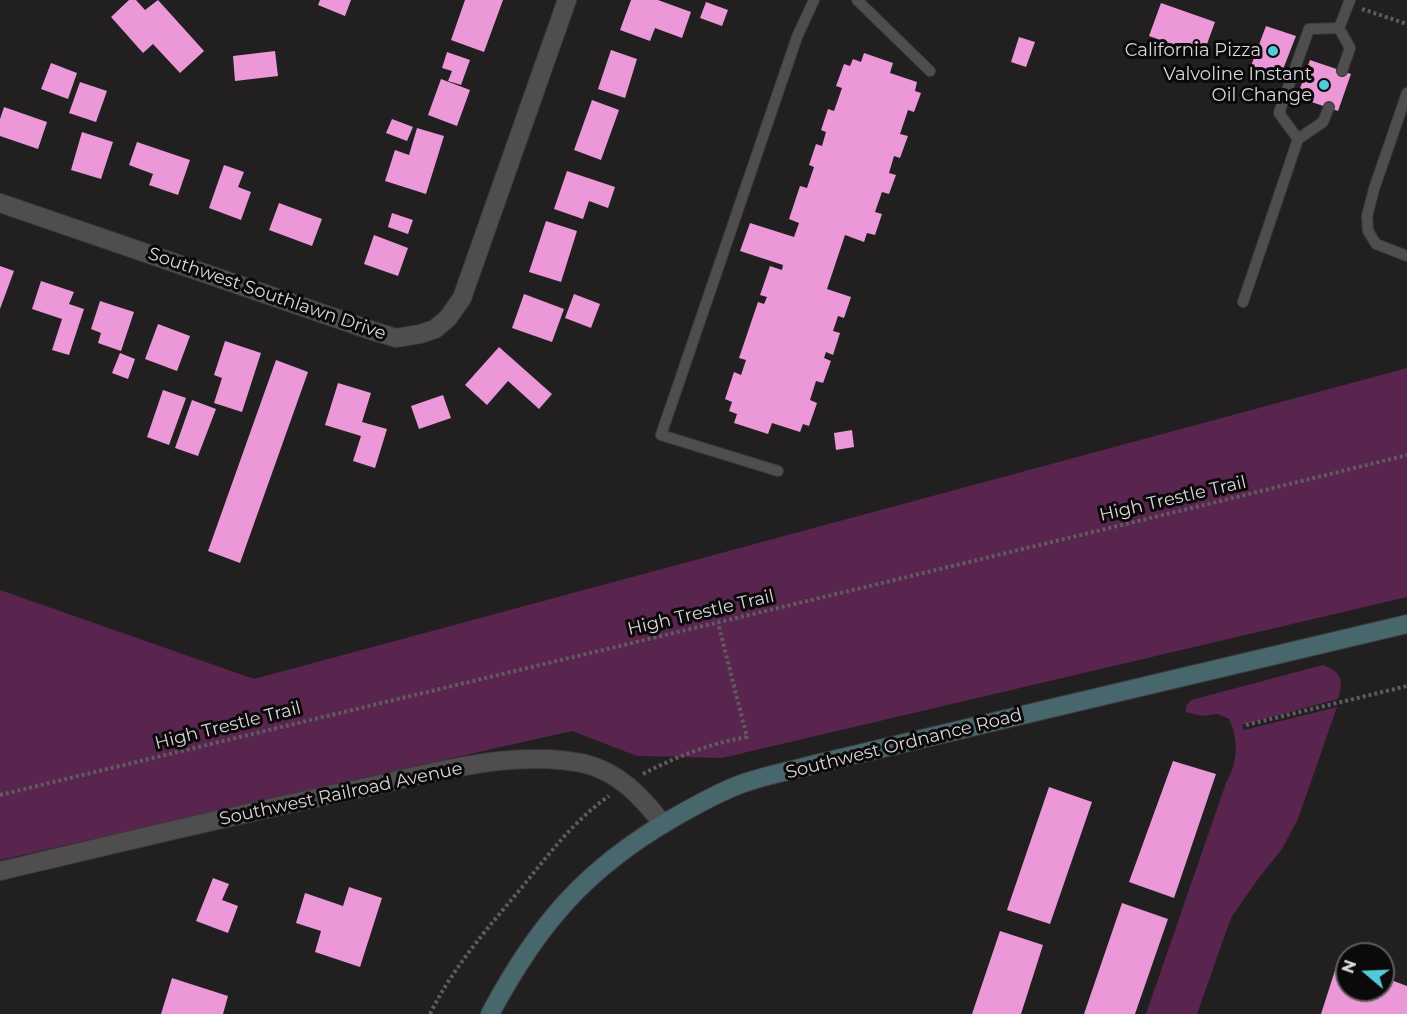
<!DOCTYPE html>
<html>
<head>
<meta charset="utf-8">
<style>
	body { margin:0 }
	#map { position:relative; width:1407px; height:1014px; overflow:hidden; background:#221f21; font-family:Montserrat,sans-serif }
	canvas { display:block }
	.north { position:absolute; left:1335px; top:942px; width:60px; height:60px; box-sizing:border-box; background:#0b090a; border:2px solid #5d5b5c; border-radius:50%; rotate:289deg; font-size:16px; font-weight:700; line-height:24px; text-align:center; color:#d8d6d8 }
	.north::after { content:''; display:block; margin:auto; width:21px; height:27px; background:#52cbd8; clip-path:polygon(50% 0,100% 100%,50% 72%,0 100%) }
</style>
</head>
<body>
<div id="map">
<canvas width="1407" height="1014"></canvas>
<div class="north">N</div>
</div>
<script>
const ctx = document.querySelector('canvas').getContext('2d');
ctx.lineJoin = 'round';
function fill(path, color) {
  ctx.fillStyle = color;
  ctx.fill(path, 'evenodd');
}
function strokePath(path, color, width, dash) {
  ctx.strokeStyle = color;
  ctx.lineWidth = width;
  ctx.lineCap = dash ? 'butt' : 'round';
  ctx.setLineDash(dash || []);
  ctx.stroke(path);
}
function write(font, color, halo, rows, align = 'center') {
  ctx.font = font + ' Montserrat,sans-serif';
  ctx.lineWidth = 6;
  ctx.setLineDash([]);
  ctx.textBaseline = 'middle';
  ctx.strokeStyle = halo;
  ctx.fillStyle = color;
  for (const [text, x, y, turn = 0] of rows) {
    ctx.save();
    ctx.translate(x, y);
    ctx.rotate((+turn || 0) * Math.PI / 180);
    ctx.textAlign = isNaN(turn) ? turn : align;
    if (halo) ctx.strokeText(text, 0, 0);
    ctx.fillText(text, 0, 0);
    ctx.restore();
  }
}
const green = new Path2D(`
	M 1407,368 L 1407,597 L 722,758 L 637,756 L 572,731 L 0,860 L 0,590 L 254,679 Z
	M 1323,665 C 1342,673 1344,680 1338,699 L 1242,725 L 1244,730 L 1337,707 L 1298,819 L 1282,849 L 1258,879 L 1231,918 L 1197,1014 L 1146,1014 L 1226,783 C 1238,762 1239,740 1229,719 L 1218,714 L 1202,716 L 1186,712 L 1186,706 L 1191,700 Z`);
const building = new Path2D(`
	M 129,0 L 136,0 L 145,10 L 158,0 L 204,51 L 180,73 L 153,44 L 143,53 L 111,17 Z
	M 320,0 L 351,0 L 345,16 L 318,5 Z
	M 465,0 L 503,0 L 484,52 L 451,40 Z
	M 631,0 L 658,0 L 691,12 L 682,38 L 655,28 L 650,41 L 620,30 Z
	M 706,2 L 728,10 L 722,26 L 700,18 Z
	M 1161,3 L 1215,22 L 1203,55 L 1149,36 Z
	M 1266,26 L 1296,36 L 1280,77 L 1251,66 Z
	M 1019,37 L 1035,42 L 1026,67 L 1011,62 Z
	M 611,50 L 637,59 L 625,98 L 598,89 Z
	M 275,51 L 278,76 L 235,81 L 233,56 Z
	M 447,52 L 470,60 L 461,85 L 448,81 L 452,71 L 442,68 Z
	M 864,53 L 893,63 L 890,73 L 917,82 L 915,91 L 921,93 L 914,112 L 908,110 L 900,134 L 908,136 L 900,158 L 894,156 L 889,173 L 896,175 L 889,194 L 882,192 L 875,212 L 882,214 L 875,235 L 867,233 L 864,242 L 845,235 L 827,289 L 851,297 L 844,318 L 838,316 L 833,331 L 840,333 L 833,355 L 826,352 L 824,358 L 831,361 L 823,383 L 816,381 L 810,400 L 817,403 L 809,426 L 803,424 L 800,432 L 772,423 L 768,434 L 734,423 L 737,414 L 729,411 L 732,402 L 725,399 L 734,372 L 741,375 L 746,360 L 739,358 L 758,302 L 764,304 L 767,297 L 760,295 L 770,266 L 782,270 L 783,265 L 740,251 L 750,223 L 794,237 L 799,223 L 789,219 L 800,186 L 807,188 L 814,167 L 809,165 L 816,144 L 822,146 L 826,132 L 821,130 L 828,109 L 834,111 L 842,88 L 836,86 L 844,64 L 850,66 L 853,59 L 861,62 Z
	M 1310,60 L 1351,74 L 1338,111 L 1297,97 Z
	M 51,63 L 77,73 L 68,99 L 41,89 Z
	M 441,79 L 470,90 L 457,126 L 428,115 Z
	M 80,82 L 107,91 L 96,122 L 69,113 Z
	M 592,100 L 619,110 L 601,160 L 574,150 Z
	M 4,107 L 47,122 L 38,149 L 0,136 L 0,119 Z
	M 392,119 L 413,127 L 407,141 L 386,133 Z
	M 417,128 L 444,136 L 426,194 L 385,181 L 395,150 L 409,155 Z
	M 82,132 L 113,142 L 101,179 L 71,170 Z
	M 137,142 L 190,160 L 178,195 L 149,185 L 153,174 L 129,165 Z
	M 224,165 L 244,172 L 238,187 L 251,192 L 241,220 L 209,208 Z
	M 567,171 L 615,187 L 608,208 L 589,201 L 583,219 L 554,209 Z
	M 279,203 L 322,219 L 312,246 L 269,230 Z
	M 392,213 L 413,220 L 408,234 L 388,227 Z
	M 546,221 L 577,231 L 561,282 L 529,272 Z
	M 374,235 L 408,248 L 398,276 L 364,264 Z
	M 0,266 L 14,271 L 0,309 Z
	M 41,281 L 74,292 L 69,304 L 84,309 L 69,355 L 52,350 L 62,319 L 32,309 Z
	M 524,294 L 564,309 L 552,342 L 512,328 Z
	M 574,294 L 600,304 L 591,328 L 565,318 Z
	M 100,301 L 134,312 L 121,351 L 98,343 L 101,333 L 91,329 Z
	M 158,324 L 190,336 L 177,371 L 145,359 Z
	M 225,341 L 261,353 L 242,412 L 214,403 L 222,378 L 214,375 Z
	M 499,347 L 552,394 L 539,409 L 508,381 L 487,405 L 465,385 Z
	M 120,353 L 135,359 L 128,379 L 112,373 Z
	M 276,360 L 308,372 L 240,563 L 208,551 Z
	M 338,383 L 371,393 L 362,422 L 387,429 L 375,468 L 353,461 L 361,436 L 325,425 Z
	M 163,390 L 186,398 L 169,445 L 147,437 Z
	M 443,395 L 451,418 L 419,429 L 411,406 Z
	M 192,400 L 216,409 L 198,456 L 175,448 Z
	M 852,430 L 854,447 L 836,450 L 834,433 Z
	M 1173,761 L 1216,774 L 1174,898 L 1129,882 Z
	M 1049,787 L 1092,802 L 1050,924 L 1007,910 Z
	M 213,878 L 229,884 L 222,900 L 238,906 L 228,933 L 196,921 Z
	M 349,887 L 382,898 L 360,967 L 315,952 L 321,931 L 296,923 L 305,893 L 343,906 Z
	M 1122,903 L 1168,919 L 1135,1014 L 1084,1014 Z
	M 1000,931 L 1043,945 L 1021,1014 L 972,1014 Z
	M 1338,961 L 1347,964 L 1347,990 L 1383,990 L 1383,977 L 1407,986 L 1407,1014 L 1321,1014 Z
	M 172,978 L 228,996 L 223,1014 L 161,1014 Z`);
const path = new Path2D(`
	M 1362,9 L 1407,24
	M 1246,725 L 1407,686
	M 643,774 C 675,757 711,743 747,737 L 718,623
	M 0,795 C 469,681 939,571 1407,455
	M 430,1014 C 452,969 486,930 518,892 C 547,857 572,822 609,796`);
const lane = new Path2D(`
	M 857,0 L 930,71
	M 1339,28 L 1350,48 L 1342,71
	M 1407,93 L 1374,189 L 1367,216 L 1368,231 L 1376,244 L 1407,256
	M 1298,139 L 1323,122 L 1329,107
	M 1243,302 L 1298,139 L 1279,113 L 1309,29 L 1339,28 L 1350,0
	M 778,471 L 661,435 L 797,37 L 814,0`);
const street = new Path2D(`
	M 0,203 L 373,331 L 396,338 L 420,334 L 435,329 L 448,318 L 462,298 L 567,0
	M 0,871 C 119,843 238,814 358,789 C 429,774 509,749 582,763 C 618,771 641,796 663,824`);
const secondary = new Path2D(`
	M 490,1014 C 538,924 586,868 675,817 C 696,805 717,793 741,784 C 766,775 794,770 820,763 L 1407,624`);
const markers = [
	[1273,51,6,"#52cbd8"],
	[1324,85,6,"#52cbd8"]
];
const poiNames = [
	["California Pizza",1261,51],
	["Valvoline Instant",1312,75],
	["Oil Change",1312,96]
];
const streetNames = [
	["Southwest Southlawn Drive",267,294,19],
	["High Trestle Trail",1173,499,-13],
	["High Trestle Trail",701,613,-13],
	["High Trestle Trail",228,726,-14],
	["Southwest Ordnance Road",904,744,-14],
	["Southwest Railroad Avenue",341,794,-12]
];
fill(green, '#59244e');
fill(building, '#ec98d8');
strokePath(lane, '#3d3a3c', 12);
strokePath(street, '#3d3a3c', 20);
strokePath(secondary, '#3d3a3c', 20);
strokePath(path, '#5e5c5e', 4, [3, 3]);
strokePath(lane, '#504d4f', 10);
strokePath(street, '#504d4f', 18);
strokePath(secondary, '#48676c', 18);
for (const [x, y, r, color] of markers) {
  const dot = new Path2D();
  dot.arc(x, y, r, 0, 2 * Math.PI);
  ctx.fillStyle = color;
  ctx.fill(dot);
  strokePath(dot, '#0b090a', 2);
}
write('18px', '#d8d6d8', '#0b090a', poiNames, 'right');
write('18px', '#d8d6d8', '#0b090a', streetNames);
</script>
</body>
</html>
